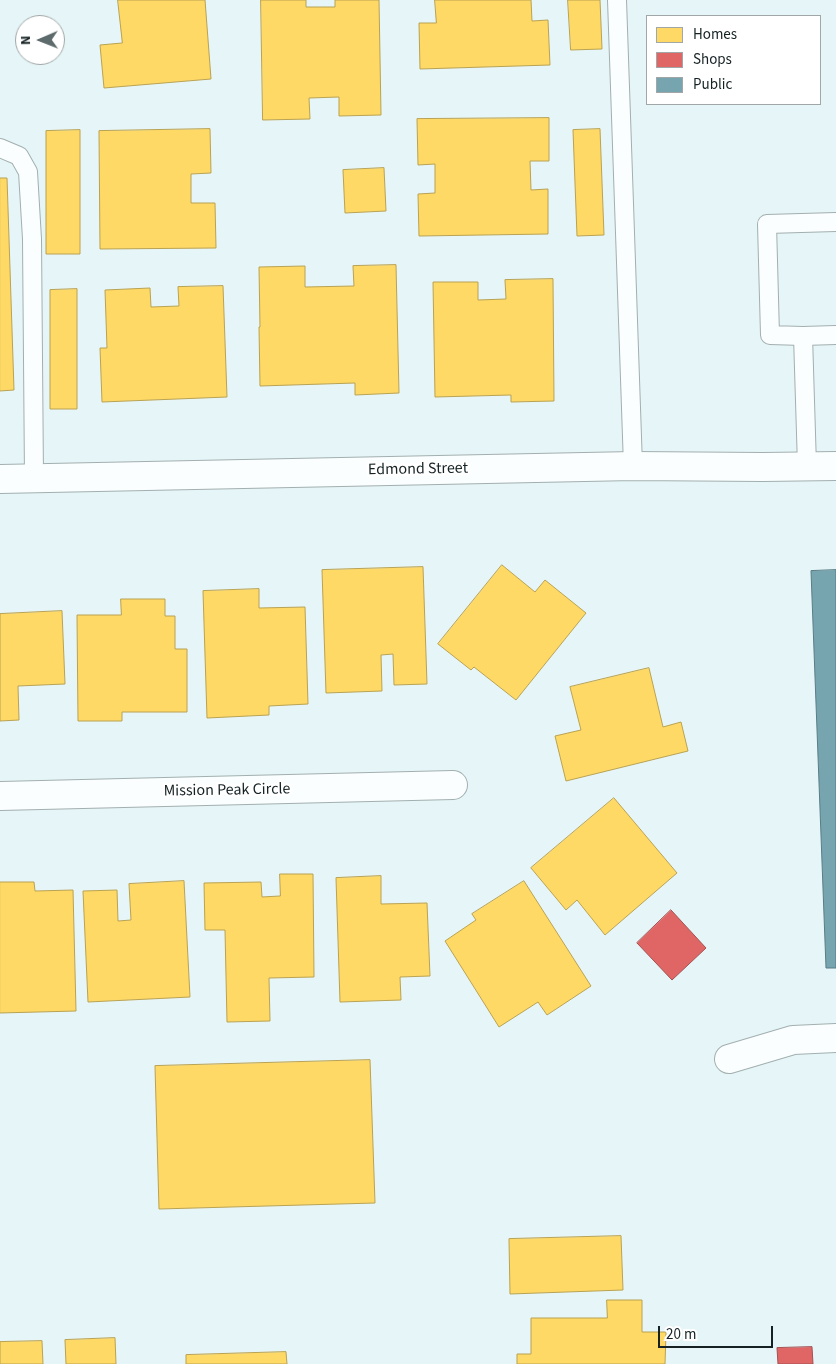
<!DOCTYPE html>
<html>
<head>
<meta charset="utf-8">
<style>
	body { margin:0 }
	#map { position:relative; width:836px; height:1364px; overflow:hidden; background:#e6f5f7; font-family:"Source Sans 3",sans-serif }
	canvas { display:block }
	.legend { position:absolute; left:646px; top:15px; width:175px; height:90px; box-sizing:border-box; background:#fff; border:1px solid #a1a6a7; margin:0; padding:6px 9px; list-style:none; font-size:15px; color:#152123 }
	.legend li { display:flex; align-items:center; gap:10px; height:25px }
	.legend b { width:25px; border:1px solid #a1a6a7 }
	.north { position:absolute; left:15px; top:15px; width:50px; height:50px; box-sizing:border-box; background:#fff; border:1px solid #a1a6a7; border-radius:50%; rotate:269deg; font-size:14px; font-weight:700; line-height:20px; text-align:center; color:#152123 }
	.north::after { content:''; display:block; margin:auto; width:18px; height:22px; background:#5e6b6d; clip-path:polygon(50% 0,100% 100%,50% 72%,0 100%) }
	.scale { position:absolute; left:658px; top:1326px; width:115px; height:22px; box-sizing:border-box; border:2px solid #152123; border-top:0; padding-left:6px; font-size:15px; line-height:18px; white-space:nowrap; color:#152123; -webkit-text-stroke:4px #fff; paint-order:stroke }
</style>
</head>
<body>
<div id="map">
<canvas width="836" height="1364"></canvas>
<ul class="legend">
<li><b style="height:14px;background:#ffd966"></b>Homes</li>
<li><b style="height:14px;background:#e06666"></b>Shops</li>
<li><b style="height:14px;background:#76a5af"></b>Public</li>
</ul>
<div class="north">N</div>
<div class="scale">20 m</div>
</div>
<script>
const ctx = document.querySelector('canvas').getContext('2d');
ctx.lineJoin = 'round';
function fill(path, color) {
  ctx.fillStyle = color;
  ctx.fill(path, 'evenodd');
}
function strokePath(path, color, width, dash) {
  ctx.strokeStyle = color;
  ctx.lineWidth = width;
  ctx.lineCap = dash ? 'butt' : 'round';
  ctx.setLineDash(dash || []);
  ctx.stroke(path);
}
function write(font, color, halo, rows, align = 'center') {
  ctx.font = font + ' "Source Sans 3",sans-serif';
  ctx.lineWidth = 5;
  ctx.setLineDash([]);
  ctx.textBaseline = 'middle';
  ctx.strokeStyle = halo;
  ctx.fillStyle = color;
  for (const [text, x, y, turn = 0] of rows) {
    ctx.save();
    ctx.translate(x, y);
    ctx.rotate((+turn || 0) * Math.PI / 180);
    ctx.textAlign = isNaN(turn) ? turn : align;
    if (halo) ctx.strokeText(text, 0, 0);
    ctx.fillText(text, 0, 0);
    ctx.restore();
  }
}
const homes = new Path2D(`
	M 118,0 L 205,0 L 211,79 L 104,88 L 100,45 L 122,43 Z
	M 261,0 L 306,0 L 306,7 L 335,7 L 335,0 L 379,0 L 381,115 L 339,116 L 339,97 L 309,98 L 310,119 L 263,120 Z
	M 435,0 L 531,0 L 532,21 L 548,20 L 550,65 L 420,69 L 419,23 L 436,23 Z
	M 568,0 L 600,0 L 602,49 L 571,50 Z
	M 549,118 L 549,161 L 530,161 L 531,190 L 548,189 L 548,234 L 419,236 L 418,194 L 435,193 L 435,164 L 418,165 L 417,119 Z
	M 210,129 L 211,173 L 191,174 L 191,203 L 215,203 L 216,248 L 100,249 L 99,131 Z
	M 600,129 L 604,235 L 577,236 L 573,130 Z
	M 80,130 L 80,254 L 46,254 L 46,131 Z
	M 384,168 L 386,211 L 345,213 L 343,170 Z
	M 0,178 L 7,178 L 14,390 L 0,391 Z
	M 396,265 L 399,393 L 355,395 L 355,383 L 260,386 L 259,327 L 260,327 L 259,267 L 305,266 L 305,287 L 354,286 L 353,266 Z
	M 553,279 L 554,401 L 511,402 L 511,395 L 435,397 L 433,282 L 478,282 L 478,300 L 506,299 L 505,280 Z
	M 223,286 L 227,397 L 102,402 L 100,348 L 107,348 L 105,290 L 150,288 L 151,307 L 179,306 L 178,287 Z
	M 77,289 L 77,409 L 50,409 L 50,290 Z
	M 502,565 L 535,592 L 545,580 L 586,613 L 516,700 L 474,667 L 471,670 L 438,644 Z
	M 423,567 L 427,684 L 394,685 L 393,654 L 381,655 L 382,691 L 326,693 L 322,570 Z
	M 259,589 L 259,608 L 305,607 L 308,704 L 269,706 L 269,715 L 207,718 L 203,591 Z
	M 121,599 L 165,599 L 165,616 L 175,616 L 175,649 L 187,649 L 187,712 L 122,712 L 122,721 L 78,721 L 77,615 L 121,615 Z
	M 62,611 L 65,684 L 18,686 L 19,720 L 0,721 L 0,614 Z
	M 649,668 L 663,727 L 681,722 L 688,751 L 566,781 L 555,736 L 581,730 L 570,687 Z
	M 614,798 L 677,873 L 605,935 L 577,900 L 566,910 L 531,868 Z
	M 280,874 L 313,874 L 314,977 L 269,978 L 270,1021 L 227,1022 L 225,930 L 205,930 L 204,883 L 261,882 L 262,897 L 280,896 Z
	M 381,876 L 381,904 L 427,903 L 430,976 L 400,977 L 401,1000 L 340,1002 L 336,878 Z
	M 184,881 L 190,997 L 88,1002 L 83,891 L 117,890 L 118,921 L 131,920 L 129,884 Z
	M 524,881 L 591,986 L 547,1015 L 538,1002 L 499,1027 L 445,941 L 476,920 L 472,914 Z
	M 0,882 L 34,882 L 35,891 L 73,890 L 76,1011 L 0,1013 Z
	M 370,1060 L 375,1203 L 159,1209 L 155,1066 Z
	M 621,1236 L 623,1290 L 510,1294 L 509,1239 Z
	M 607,1300 L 642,1300 L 642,1332 L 666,1332 L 665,1364 L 517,1364 L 517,1354 L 531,1354 L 531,1318 L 607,1318 Z
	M 115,1338 L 116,1364 L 66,1364 L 65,1340 Z
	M 42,1341 L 43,1364 L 0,1364 L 0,1342 Z
	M 286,1352 L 287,1364 L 186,1364 L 186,1355 Z`);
const shops = new Path2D(`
	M 671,910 L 706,948 L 672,980 L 637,943 Z
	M 812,1347 L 813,1364 L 778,1364 L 777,1348 Z`);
const public = new Path2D(`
	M 836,570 L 836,968 L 826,968 L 811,571 Z`);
const service = new Path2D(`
	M 617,0 L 633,466
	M 0,148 L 19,156 L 28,172 L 32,239 L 34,478
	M 836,222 L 767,224 L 770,335 L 803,336 L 836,335
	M 803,336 L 807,466`);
const minor = new Path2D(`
	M 0,479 L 633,466 L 763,467 L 836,466
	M 0,796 L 453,785
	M 729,1059 L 793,1040 L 836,1038`);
const streetNames = [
	["Edmond Street",418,470,-1],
	["Mission Peak Circle",227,791,-1]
];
fill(homes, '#ffd966');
strokePath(homes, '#b9a252', 1);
fill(shops, '#e06666');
strokePath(shops, '#a35152', 1);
fill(public, '#76a5af');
strokePath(public, '#597d85', 1);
strokePath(service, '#a2afb0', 20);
strokePath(minor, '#a2afb0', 30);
strokePath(service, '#fbfefe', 18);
strokePath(minor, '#fbfefe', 28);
write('16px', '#152123', '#fff', streetNames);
</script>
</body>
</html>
